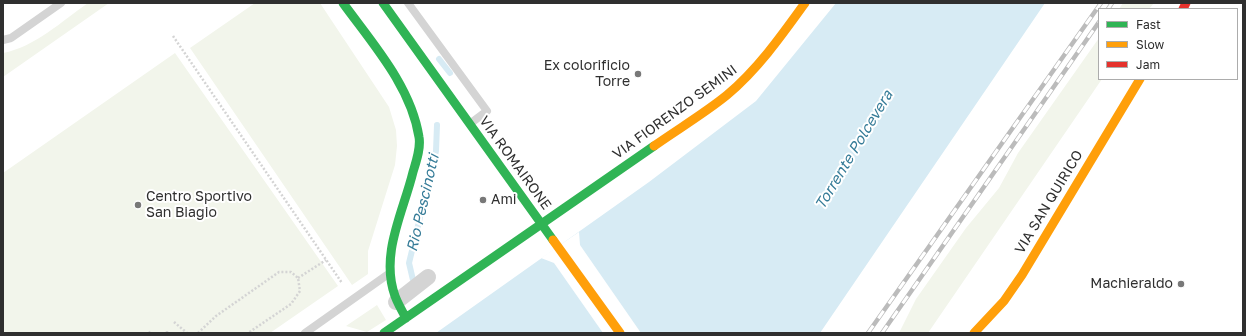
<!DOCTYPE html>
<html>
<head>
<meta charset="utf-8">
<style>
	body { margin:0 }
	#map { position:relative; width:1246px; height:336px; overflow:hidden; background:#fff; font-family:"Golos Text",sans-serif }
	canvas { display:block }
	.frame { position:absolute; inset:0; border:4px solid #2f2f2f; pointer-events:none }
	.legend { position:absolute; left:1098px; top:8px; width:140px; height:72px; box-sizing:border-box; background:#fff; border:1px solid #acacac; margin:0; padding:5px 7px; list-style:none; font-size:12px; color:#2f2f2f }
	.legend li { display:flex; align-items:center; gap:8px; height:20px }
	.legend b { width:20px; border:1px solid #acacac }
</style>
</head>
<body>
<div id="map">
<canvas width="1246" height="336"></canvas>
<div class="frame"></div>
<ul class="legend">
<li><b style="height:5px;background:#30b455"></b>Fast</li>
<li><b style="height:5px;background:#ff9f0a"></b>Slow</li>
<li><b style="height:5px;background:#e5322d"></b>Jam</li>
</ul>
</div>
<script>
const ctx = document.querySelector('canvas').getContext('2d');
ctx.lineJoin = 'round';
function fill(path, color) {
  ctx.fillStyle = color;
  ctx.fill(path, 'evenodd');
}
function strokePath(path, color, width, dash) {
  ctx.strokeStyle = color;
  ctx.lineWidth = width;
  ctx.lineCap = dash ? 'butt' : 'round';
  ctx.setLineDash(dash || []);
  ctx.stroke(path);
}
function write(font, color, halo, rows, align = 'center') {
  ctx.font = font + ' "Golos Text",sans-serif';
  ctx.lineWidth = 4;
  ctx.setLineDash([]);
  ctx.textBaseline = 'middle';
  ctx.strokeStyle = halo;
  ctx.fillStyle = color;
  for (const [text, x, y, turn = 0] of rows) {
    ctx.save();
    ctx.translate(x, y);
    ctx.rotate((+turn || 0) * Math.PI / 180);
    ctx.textAlign = isNaN(turn) ? turn : align;
    if (halo) ctx.strokeText(text, 0, 0);
    ctx.fillText(text, 0, 0);
    ctx.restore();
  }
}
const green = new Path2D(`
	M 88,3 L 109,3 L 3,77 L 3,53 C 35,47 62,21 88,3 Z
	M 255,3 L 320,3 L 389,107 L 396,130 L 397,146 L 395,165 L 368,251 L 368,274 L 352,285 L 190,48 Z
	M 1123,3 L 1154,3 L 1149,9 L 1119,9 Z
	M 1099,38 L 1099,79 L 1102,79 L 928,333 L 899,333 L 916,299 L 966,228 L 999,188 L 1018,153 Z
	M 175,53 L 338,286 L 270,333 L 3,333 L 3,173 Z
	M 377,305 L 386,320 L 367,332 L 346,326 Z`);
const water = new Path2D(`
	M 836,3 L 1045,3 L 820,333 L 436,333 L 649,182 L 756,101 Z`);
const pier = new Path2D(`
	M 579,232 L 580,245 L 641,333 L 603,333 L 554,263 L 541,258 Z`);
const stream = new Path2D(`
	M 439,59 L 450,73
	M 413,280 L 409,263 L 436,151 L 437,125`);
const path = new Path2D(`
	M 173,36 L 342,283
	M 298,278 L 326,260
	M 174,322 L 187,333
	M 149,333 L 151,331
	M 167,333 L 167,330
	M 198,333 L 216,316 L 279,272 L 291,272 L 298,278 L 300,291 L 291,304 L 248,333`);
const lane = new Path2D(`
	M 408,3 L 487,111 L 471,123
	M 3,40 L 11,38 L 61,3
	M 305,333 L 387,275`);
const street = new Path2D(`
	M 396,302 L 428,277`);
const fast = new Path2D(`
	M 343,3 C 372,43 411,86 419,137 C 421,148 416,162 413,172 C 403,213 380,254 395,296 C 398,304 402,311 406,318
	M 383,3 L 553,240
	M 384,333 L 654,146`);
const slow = new Path2D(`
	M 654,146 C 678,129 705,113 727,95 C 758,69 782,35 805,3
	M 553,240 L 620,333
	M 974,333 L 1004,301 L 1022,275 L 1140,79`);
const jam = new Path2D(`
	M 1183,9 L 1186,3`);
const rail = new Path2D(`
	M 1108,9 L 1112,3
	M 868,333 L 1101,3
	M 882,333 L 1099,22`);
const markers = [
	[638,74,4,"#787878"],
	[483,200,4,"#787878"],
	[138,205,4,"#787878"],
	[1181,284,4,"#787878"]
];
const poiNames = [
	["Ex colorificio",630,66],
	["Torre",630,82],
	["Centro Sportivo",146,197,"left"],
	["San Biagio",146,213,"left"],
	["Ami",491,200,"left"],
	["Machieraldo",1173,284]
];
const streetNames = [
	["VIA FIORENZO SEMINI",675,112,-36],
	["VIA ROMAIRONE",515,163,54],
	["VIA SAN QUIRICO",1049,202,-59]
];
const waterNames = [
	["Torrente Polcevera",854,150,-59],
	["Rio Pescinotti",423,203,-77]
];
fill(green, '#f2f5eb');
fill(water, '#d7ebf4');
fill(pier, '#fff');
strokePath(stream, '#d7ebf4', 6);
strokePath(path, '#d4d4d4', 2.5, [2, 2]);
strokePath(lane, '#d4d4d4', 8);
strokePath(street, '#d4d4d4', 16);
strokePath(fast, '#30b455', 9);
strokePath(slow, '#ff9f0a', 9);
strokePath(jam, '#e5322d', 9);
strokePath(rail, '#bbb', 4.5);
strokePath(rail, '#fff', 3, [9]);
for (const [x, y, r, color] of markers) {
  const dot = new Path2D();
  dot.arc(x, y, r, 0, 2 * Math.PI);
  ctx.fillStyle = color;
  ctx.fill(dot);
  strokePath(dot, '#fff', 1.5);
}
write('14px', '#2f2f2f', '#fff', poiNames, 'right');
write('14px', '#2f2f2f', '#fff', streetNames);
write('italic 15px', '#367c98', '#fff', waterNames);
</script>
</body>
</html>
